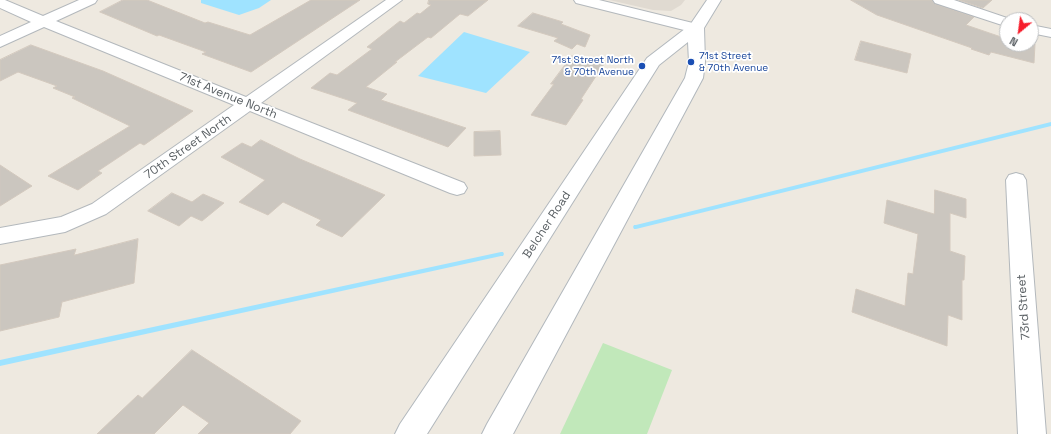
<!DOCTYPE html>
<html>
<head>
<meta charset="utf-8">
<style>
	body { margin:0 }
	#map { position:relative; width:1051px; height:434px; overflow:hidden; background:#eee9e0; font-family:"Space Grotesk",sans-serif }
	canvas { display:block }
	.north { position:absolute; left:999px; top:12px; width:40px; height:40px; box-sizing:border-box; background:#fff; border:1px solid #bdbfc1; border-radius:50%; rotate:209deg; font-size:11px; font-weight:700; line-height:16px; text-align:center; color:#595f63 }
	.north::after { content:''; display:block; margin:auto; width:14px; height:18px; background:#f71d2b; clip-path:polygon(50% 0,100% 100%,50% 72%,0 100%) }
</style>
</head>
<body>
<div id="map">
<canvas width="1051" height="434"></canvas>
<div class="north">N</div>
</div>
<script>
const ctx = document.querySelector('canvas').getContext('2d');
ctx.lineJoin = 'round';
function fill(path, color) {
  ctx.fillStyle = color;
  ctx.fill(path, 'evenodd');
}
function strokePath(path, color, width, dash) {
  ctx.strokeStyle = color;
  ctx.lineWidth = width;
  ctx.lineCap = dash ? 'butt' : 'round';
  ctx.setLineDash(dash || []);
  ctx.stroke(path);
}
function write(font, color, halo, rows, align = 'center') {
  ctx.font = font + ' "Space Grotesk",sans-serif';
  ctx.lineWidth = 3.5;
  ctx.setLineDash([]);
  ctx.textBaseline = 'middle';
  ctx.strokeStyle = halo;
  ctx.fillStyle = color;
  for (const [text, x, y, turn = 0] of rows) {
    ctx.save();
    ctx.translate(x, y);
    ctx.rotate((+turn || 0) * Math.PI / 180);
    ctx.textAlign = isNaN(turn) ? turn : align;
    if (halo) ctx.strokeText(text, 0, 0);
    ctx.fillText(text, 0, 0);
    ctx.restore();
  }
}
const education = new Path2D(`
	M 609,0 L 685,0 L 681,5 L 671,11 L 653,10 Z`);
const green = new Path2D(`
	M 603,343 L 672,370 L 647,434 L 560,434 Z`);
const water = new Path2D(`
	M 201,0 L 271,0 L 259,8 L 239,15 L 201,3 Z
	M 464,32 L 530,52 L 486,93 L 418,76 Z`);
const stream = new Path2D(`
	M 1051,122 L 1051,126 L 636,229 L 634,229 L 633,227 L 634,225 L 636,225 Z
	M 501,252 L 503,252 L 504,254 L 503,256 L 501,256 L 0,366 L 0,360 Z`);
const building = new Path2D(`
	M 123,0 L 147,0 L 205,23 L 208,22 L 250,35 L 311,0 L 360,0 L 251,72 L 202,54 L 206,52 L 159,35 L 157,36 L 100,12 Z
	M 429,0 L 488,0 L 468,16 L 460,14 L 431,38 L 428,37 L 395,62 L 397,62 L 366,87 L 387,94 L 381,100 L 466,128 L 448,147 L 348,110 L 357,103 L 311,88 L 330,73 L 337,75 L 372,49 L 367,47 L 400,21 L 404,23 L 417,13 L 420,14 L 431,5 L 428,4 Z
	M 851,0 L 932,0 L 935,4 L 974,17 L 966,25 L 1007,39 L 1007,44 L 1035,44 L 1034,63 L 991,52 L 989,55 L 971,49 L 972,48 L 877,15 Z
	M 959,0 L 992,0 L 983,8 Z
	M 533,13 L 563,22 L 561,24 L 590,35 L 585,47 L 577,44 L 572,49 L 554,41 L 558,38 L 518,26 Z
	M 861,41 L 911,54 L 907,73 L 855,60 Z
	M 31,45 L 103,71 L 193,111 L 144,145 L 140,143 L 98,171 L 102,173 L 78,190 L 48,176 L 130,126 L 72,98 L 75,97 L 53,88 L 57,86 L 18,72 L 0,81 L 0,60 Z
	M 572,56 L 604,64 L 581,99 L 583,100 L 566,125 L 531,115 L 554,84 L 551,84 Z
	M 500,131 L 501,155 L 474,156 L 474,132 Z
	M 261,140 L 300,159 L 385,195 L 342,237 L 316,225 L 321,220 L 283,202 L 268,215 L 239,202 L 265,180 L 221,157 L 242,143 L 251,147 Z
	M 0,165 L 32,186 L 0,206 Z
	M 935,190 L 966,199 L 966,218 L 950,213 L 950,251 L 965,256 L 964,280 L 962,280 L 962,320 L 948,315 L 947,346 L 852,312 L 856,289 L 905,306 L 908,273 L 913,274 L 918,234 L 884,223 L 887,200 L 934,214 Z
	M 172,193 L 192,202 L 203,194 L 224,203 L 202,221 L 191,216 L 179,226 L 148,211 Z
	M 138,239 L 134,283 L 62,302 L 59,317 L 0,331 L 0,265 L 76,249 L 74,255 Z
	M 192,350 L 301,421 L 290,434 L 198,434 L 209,423 L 183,405 L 154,434 L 97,434 L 138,395 L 142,398 Z`);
const minor = new Path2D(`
	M 0,0 L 5,0 L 43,16 L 79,0 L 97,0 L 95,3 L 56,21 L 246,97 L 386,0 L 402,0 L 261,103 L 464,183 L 467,188 L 464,193 L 457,195 L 450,193 L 250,111 L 106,214 L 65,232 L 0,244 L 0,228 L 61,217 L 92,204 L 234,105 L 44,27 L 0,47 L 0,36 L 31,22 L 0,8 Z
	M 933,0 L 954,0 L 1013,20 L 1007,20 L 1007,26 L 1002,25 L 935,3 Z
	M 1031,25 L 1051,29 L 1051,37 L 1031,33 Z
	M 1016,173 L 1023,175 L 1026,180 L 1046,434 L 1018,434 L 1006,180 L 1009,175 Z`);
const tertiary = new Path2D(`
	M 574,0 L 599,0 L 701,25 L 704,28 L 701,31 L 696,33 L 576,3 Z`);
const secondary = new Path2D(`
	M 707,0 L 721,0 L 704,28 L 705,62 L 703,78 L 513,434 L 482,434 L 487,424 L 685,78 L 689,62 L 688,42 L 659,65 L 427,434 L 395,434 L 400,424 L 647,58 L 690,25 Z`);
const markers = [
	[691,62,4,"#1a4fb4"],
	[642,66,4,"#1a4fb4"]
];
const farTransitnames = [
	["71st Street",699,56],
	["& 70th Avenue",699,68],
	["71st Street North",634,60,"right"],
	["& 70th Avenue",634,72,"right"]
];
const streetNames = [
	["71st Avenue North",228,96,22],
	["70th Street North",188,147,-35],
	["Belcher Road",547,225,-57],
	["73rd Street",1024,307,-94]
];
fill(education, '#e0dad1');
fill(green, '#c1e8ba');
fill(water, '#9fe3ff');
fill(stream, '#9fe3ff');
fill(building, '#cbc6bf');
strokePath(building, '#d3c9be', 1);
strokePath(minor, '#b3b8bc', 2);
strokePath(tertiary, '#b3b8bc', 2);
strokePath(secondary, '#b2b8bd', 2);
fill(minor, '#fff');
fill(tertiary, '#fff');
fill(secondary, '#fff');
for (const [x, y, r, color] of markers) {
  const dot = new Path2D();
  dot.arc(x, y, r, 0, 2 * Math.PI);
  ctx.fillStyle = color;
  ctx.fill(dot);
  strokePath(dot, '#fff', 1.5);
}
write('10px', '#164399', '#fff', farTransitnames, 'left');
write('12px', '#595f63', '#fff', streetNames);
</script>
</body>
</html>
